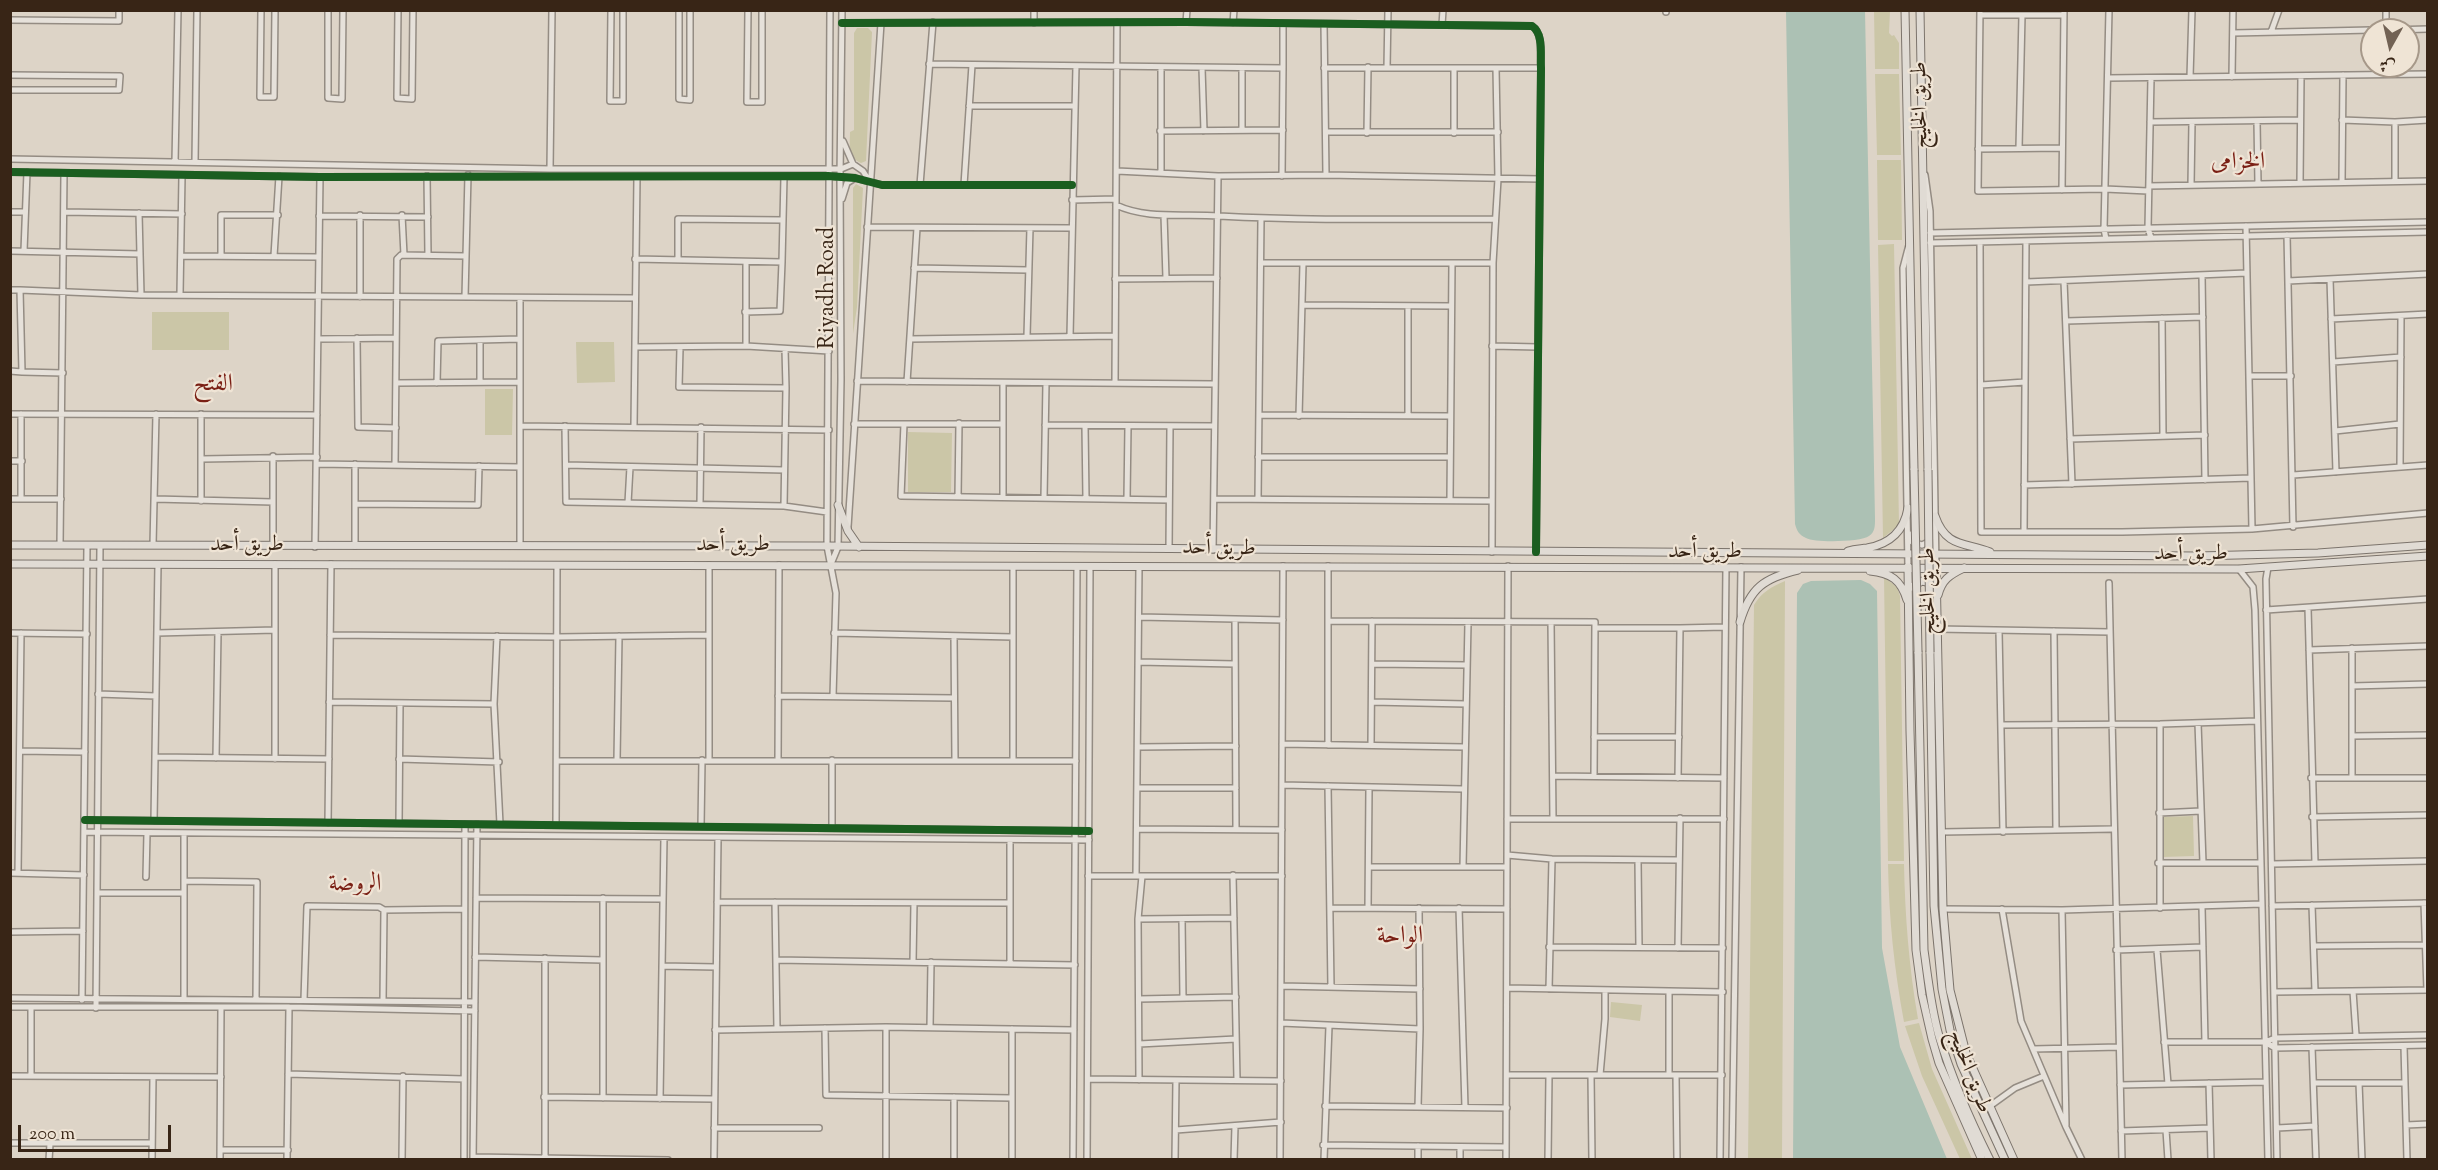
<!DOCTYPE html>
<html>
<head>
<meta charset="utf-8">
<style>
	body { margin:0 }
	#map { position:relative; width:2438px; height:1170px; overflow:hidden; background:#ddd4c7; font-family:"Sorts Mill Goudy",Amiri,serif }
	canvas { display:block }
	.frame { position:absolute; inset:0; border:12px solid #382516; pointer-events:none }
	.north { position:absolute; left:2360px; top:18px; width:60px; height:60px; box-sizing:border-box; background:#efe4d5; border:2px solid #a69889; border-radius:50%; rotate:188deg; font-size:16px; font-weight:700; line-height:24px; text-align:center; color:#382516 }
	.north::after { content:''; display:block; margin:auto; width:21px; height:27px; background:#726254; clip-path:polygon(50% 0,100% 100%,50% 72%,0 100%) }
	.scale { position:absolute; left:18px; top:1125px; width:153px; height:27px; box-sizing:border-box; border:3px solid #382516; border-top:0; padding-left:8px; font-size:18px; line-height:21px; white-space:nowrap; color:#382516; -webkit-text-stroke:4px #efe4d5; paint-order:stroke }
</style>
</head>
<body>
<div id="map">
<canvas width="2438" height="1170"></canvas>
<div class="frame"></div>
<div class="north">ش</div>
<div class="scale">200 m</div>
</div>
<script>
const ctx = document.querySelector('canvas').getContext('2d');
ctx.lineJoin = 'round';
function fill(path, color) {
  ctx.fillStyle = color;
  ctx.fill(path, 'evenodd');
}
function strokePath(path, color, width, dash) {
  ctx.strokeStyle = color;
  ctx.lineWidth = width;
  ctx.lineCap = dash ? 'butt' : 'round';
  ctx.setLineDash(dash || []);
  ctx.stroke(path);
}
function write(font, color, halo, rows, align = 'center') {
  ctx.font = font + ' "Sorts Mill Goudy",Amiri,serif';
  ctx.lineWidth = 4.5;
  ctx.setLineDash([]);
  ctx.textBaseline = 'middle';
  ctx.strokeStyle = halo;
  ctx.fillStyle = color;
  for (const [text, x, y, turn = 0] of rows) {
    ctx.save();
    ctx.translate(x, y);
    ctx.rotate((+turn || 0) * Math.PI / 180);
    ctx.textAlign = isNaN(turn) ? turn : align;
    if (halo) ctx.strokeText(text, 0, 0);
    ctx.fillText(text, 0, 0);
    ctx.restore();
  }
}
const green = new Path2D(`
	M 1874,11 L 1890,11 L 1889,33 L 1892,36 L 1894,35 L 1899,43 L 1899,69 L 1875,69 Z
	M 857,28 L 868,28 L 872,32 L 866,161 L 861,163 C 847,157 850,145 850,132 L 854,130 L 854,33 Z
	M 1875,74 L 1899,74 L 1901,155 L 1877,155 Z
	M 1877,160 L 1901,160 L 1902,240 L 1878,240 Z
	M 856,184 L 863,188 L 857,307 L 853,334 L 853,188 Z
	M 1894,244 L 1899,525 L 1883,538 L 1878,245 Z
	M 152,312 L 229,312 L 229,350 L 152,350 Z
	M 576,342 L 614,342 L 615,382 L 577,383 Z
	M 485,389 L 513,389 L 512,435 L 485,435 Z
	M 908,432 L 952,433 L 951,492 L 908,492 Z
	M 1884,577 L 1897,587 L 1900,596 L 1904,861 L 1888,861 Z
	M 1785,581 L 1782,1159 L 1748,1159 L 1754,605 C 1762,592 1771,587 1785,581 Z
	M 2193,816 L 2194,856 L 2163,857 L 2162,817 Z
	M 1888,864 L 1904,864 C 1905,916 1909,967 1918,1019 L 1904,1022 C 1894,967 1889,920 1888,864 Z
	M 1611,1002 L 1642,1005 L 1640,1021 L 1610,1017 Z
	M 1919,1023 L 1932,1069 L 1972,1159 L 1960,1159 L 1922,1076 L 1905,1026 Z`);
const water = new Path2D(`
	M 1786,11 L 1865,11 L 1875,519 C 1875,526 1875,532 1869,536 C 1861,542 1815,543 1806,538 C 1799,535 1797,531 1795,524 Z
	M 1861,580 L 1870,584 L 1877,591 L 1882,948 L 1900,1047 L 1947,1159 L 1793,1159 L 1797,593 L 1803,584 L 1811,581 Z`);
const minor = new Path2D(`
	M 261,10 L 260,97 L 274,97 L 275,10
	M 328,10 L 328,98 L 342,99 L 343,10
	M 398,10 L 397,98 L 412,99 L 413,10
	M 611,10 L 610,101 L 623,101 L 623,10
	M 679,10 L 679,99 L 690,100 L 690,10
	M 748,10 L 747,102 L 762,102 L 762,10
	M 830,10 L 827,546 L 836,593 L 833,696
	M 1666,10 L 1666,12
	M 1980,10 L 1978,191 L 2105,189 L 2148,191
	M 1980,15 L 2064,15
	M 10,20 L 119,21 L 119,10
	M 1186,22 L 1187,10
	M 842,23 L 1186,22 L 1532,26 C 1544,34 1540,55 1541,68 L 1536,552
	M 1034,23 L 1034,10
	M 1233,23 L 1234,10
	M 1283,23 L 1283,68
	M 1324,24 L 1326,175
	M 1442,25 L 1443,10
	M 2386,30 L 2386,10
	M 2391,30 L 2428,29
	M 2271,32 L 2279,10
	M 2233,33 L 2372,30
	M 929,64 L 1283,68 L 1282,176
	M 1161,68 L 1161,173
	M 1202,68 L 1204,131
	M 1324,68 L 1541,68
	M 1387,68 L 1388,10
	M 10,75 L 120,76 L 119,90 L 10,90
	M 2190,77 L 2192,10
	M 2232,77 L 2233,10
	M 2108,78 L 2428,74
	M 2151,78 L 2148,228 L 2151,238
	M 969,106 L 1075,106
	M 2342,120 L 2395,122 L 2428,120
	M 2257,121 L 2258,184
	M 2150,122 L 2300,120
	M 2395,122 L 2395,181
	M 1242,130 L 1242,68
	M 1160,131 L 1283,130
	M 1327,132 L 1498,132
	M 1367,133 L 1368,67
	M 1454,133 L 1454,68
	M 843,141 L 853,164
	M 2019,148 L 2022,15
	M 1978,149 L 2062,148
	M 10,159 L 550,169 L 841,169 L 853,164 L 863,171 L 870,182
	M 175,162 L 178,10
	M 195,162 L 197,10
	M 550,169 L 552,10
	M 1117,171 L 1218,176 L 1326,175 L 1540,179
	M 10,172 L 320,177 L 828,176 L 855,178 L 882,185 L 1072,185
	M 1925,175 L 1930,211 L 1936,567
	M 427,176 L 428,255
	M 2342,182 L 2343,75
	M 2300,183 L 2301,76
	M 920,185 L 933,22
	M 964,185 L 972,65
	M 2191,185 L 2192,122
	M 2149,186 L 2428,181
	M 2062,190 L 2064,10
	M 842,199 L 847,183 L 855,178
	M 1072,200 L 1116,199
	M 1116,205 C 1148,220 1184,213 1219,216 C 1311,221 1402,219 1494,219
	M 10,212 L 25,212
	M 64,212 L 182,214
	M 139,213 L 141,295
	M 402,215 L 404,255
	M 1164,215 L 1166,278
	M 319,216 L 428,217
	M 2246,226 L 2252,529
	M 867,227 L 1071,228
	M 1930,233 L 2428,222
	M 2287,235 L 2293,527
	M 2106,239 L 2104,229 L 2109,10
	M 1980,242 L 1981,532 L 2122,532 L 2252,529 L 2428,513
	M 1930,243 L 2428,232
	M 10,251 L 140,254
	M 24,251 L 27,172
	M 181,256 L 319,257
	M 221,256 L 221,215 L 278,215
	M 274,256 L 279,176
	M 635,259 L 782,262 L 784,177
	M 678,260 L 678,219 L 783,220
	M 1261,263 L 1493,263
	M 914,268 L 1028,270
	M 2202,275 L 2205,480
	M 1115,279 L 1217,278
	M 2330,279 L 2336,472
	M 2064,281 L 2072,484
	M 2288,281 L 2428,274
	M 2026,282 L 2247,273
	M 10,290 L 20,290 L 22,372 L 10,371
	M 20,290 L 141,295 L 635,298
	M 180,294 L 182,176
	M 360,297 L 360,215
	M 465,297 L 468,175
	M 520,298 L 520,546
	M 1302,305 L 1451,306
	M 745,312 L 780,311 L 782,262
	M 2162,318 L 2163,436
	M 2331,319 L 2428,314
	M 2066,321 L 2203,317
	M 1027,336 L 1030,228
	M 1070,336 L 1076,66
	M 357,338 L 358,427 L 396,428
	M 318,339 L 396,338
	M 910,339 L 1115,336
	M 480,340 L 480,382
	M 746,346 L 746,262
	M 1492,346 L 1538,347
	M 635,347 L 746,346 L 829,351
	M 680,348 L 679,387 L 786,388 L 785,349
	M 2333,362 L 2401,357
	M 22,372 L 63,373
	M 2249,376 L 2291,376
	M 857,381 L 1214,384
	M 907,382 L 917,228
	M 396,383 L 520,382
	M 437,383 L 438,341 L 520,339
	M 1003,383 L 1003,497
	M 1115,383 L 1117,22
	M 1981,385 L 2025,382
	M 10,414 L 317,415
	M 21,414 L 21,499
	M 201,414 L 201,501
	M 1259,415 L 1449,416
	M 1299,416 L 1303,264
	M 1408,416 L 1408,307
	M 854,424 L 1002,424
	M 904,424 L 901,496 L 1169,500
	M 1045,425 L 1214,426
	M 520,426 L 829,430
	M 565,426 L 566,502 L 784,506 L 786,388
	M 634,426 L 637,177
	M 1085,426 L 1086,498
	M 2335,431 L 2400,424
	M 2070,439 L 2205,435
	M 273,456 L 273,545
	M 1258,457 L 1449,457
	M 202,459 L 317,457
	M 10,461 L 22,461
	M 317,464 L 520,467
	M 395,465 L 397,259 L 401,255 L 466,256
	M 566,465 L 784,470
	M 2400,467 L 2401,316
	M 2293,475 L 2428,465
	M 2024,485 L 2251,478
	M 958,497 L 959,423
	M 1044,498 L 1046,383
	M 10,499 L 61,499
	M 155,499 L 273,502
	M 1127,499 L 1128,426
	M 1215,499 L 1491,501
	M 1258,499 L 1261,219
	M 1450,500 L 1452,263
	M 628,503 L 630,467
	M 357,504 L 478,505 L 479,466
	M 700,504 L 701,427
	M 784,506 L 827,512
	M 848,527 L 881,23
	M 2024,532 L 2026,241
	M 1911,534 L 1912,542 L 1922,545 L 1930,541
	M 60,545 L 64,174
	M 153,545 L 156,414
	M 355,546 L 355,464
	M 315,547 L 320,177
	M 1169,549 L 1170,427
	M 1213,550 L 1218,176
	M 1492,552 L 1493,263 L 1498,179 L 1496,68
	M 831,564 L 838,547 L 841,380 L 840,177 L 842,10
	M 1328,566 L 1328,745
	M 1908,567 L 1903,268 L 1909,245
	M 2268,567 L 2266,579 L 2277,1160
	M 2239,569 L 2253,587 L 2255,610 L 2268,1160
	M 2109,583 C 2113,775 2116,967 2122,1160
	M 2308,608 L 2315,863
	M 2266,610 L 2428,599
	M 1139,617 L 1283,620
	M 1235,619 L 1236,829
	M 1328,621 L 1595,622 L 1594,776
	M 1551,622 L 1553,819
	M 1595,628 L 1680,628
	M 1937,629 L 2110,632
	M 1999,631 L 2003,832
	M 2054,631 L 2056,830
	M 10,633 L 87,634
	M 157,633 L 275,630
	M 834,633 L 1013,637
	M 330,635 L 557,637 L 709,635
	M 497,636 L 494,704 L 500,824
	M 954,636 L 955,761
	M 2309,650 L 2428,646
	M 1138,662 L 1235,664
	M 1372,664 L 1467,665
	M 2352,686 L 2428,684
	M 98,694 L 156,696
	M 778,696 L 954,698
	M 329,702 L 494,704
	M 1372,702 L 1466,704
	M 2198,723 L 2203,863
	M 2001,725 L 2160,724 L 2257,721
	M 2352,736 L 2428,735
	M 1594,737 L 1679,737
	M 1282,744 L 1465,747
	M 1371,745 L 1372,621
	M 1138,747 L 1236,746
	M 20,751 L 85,752
	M 155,757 L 329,759
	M 216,758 L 218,632
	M 275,759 L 275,564
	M 399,759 L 499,762
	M 617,760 L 619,636
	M 709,760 L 709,565
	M 778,760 L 779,565
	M 832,760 L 832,828
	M 557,761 L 1076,761
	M 1013,761 L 1013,566
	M 1553,776 L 1724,778
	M 1678,778 L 1680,628 L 1725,627
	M 2311,778 L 2428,778
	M 2352,778 L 2352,648
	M 1282,785 L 1463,789
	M 1328,786 L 1331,987
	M 1137,788 L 1236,788
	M 2159,813 L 2201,811
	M 2312,817 L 2428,815
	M 1507,819 L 1724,819
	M 85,820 L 1089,831
	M 154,821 L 158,564
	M 328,823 L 331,564
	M 399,823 L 400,703
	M 556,825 L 557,565
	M 701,826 L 702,760
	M 1137,829 L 1282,830
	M 85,832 L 1089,840
	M 1942,832 L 2112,829
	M 184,833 L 184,999
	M 1507,855 L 1552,859 L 1679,860
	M 1638,861 L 1639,947
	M 2158,863 L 2261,863
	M 2272,864 L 2428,861
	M 1369,867 L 1507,867
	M 1463,867 L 1468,623
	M 10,873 L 84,875
	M 18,873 L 21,633
	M 1233,875 L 1237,1080
	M 1088,876 L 1282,876
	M 1136,876 L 1139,566
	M 146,877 L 147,833
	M 184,881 L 257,882 L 256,1000
	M 97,893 L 184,893
	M 476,898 L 663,899
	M 717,902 L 1010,903
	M 775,902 L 777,1029
	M 2424,903 L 2427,990
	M 2312,905 L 2315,991
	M 2272,906 L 2428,903
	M 2202,907 L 2205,1042
	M 1331,908 L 1507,909
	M 1368,908 L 1369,788
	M 1459,908 L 1465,1107
	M 2160,908 L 2160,724
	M 1943,909 L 2062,910 L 2262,904
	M 2002,909 L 2021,1021 L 2066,1127 L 2082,1160
	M 2062,910 L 2066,1125
	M 1138,919 L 1142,876
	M 1182,919 L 1183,998
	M 10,932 L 83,931
	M 2314,946 L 2426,945
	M 1549,947 L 1723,948
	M 1678,948 L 1680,818
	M 2116,950 L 2203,947
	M 2157,950 L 2168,1084
	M 475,957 L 603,960
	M 776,960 L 1075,965
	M 913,962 L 914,903
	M 1010,964 L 1010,840
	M 662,966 L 716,967
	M 1281,986 L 1420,989
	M 1507,988 L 1723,992
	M 1549,989 L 1552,859
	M 1669,991 L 1669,1075
	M 2353,991 L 2356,1035
	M 2274,992 L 2428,990
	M 10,998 L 475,1002
	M 1139,999 L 1236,997
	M 82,1000 L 87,546
	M 304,1000 L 307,906 L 379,907 L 384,910
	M 383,1001 L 384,910 L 464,909
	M 10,1007 L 289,1007 L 475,1011
	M 31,1007 L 31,1076
	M 96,1008 L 100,546
	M 1281,1023 L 1420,1029
	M 930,1027 L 931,962
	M 825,1028 L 826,1095 L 1012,1098
	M 715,1030 L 886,1027 L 1074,1030
	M 2164,1042 L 2265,1042 L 2275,1038 L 2428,1035
	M 2265,1042 L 2275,1048 L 2428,1045
	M 1139,1044 L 1236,1039
	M 2404,1046 L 2407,1160
	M 2312,1047 L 2316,1160
	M 2033,1049 L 2119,1047
	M 288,1074 L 464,1079
	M 1507,1075 L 1722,1075
	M 1591,1075 L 1592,1160
	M 1600,1075 L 1605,1019 L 1605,990
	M 1676,1075 L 1677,1160
	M 10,1076 L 221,1077
	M 1088,1079 L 1281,1081
	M 1139,1080 L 1138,919 L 1234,918
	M 2209,1083 L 2211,1160
	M 2314,1083 L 2405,1083
	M 2359,1083 L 2362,1160
	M 2120,1085 L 2266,1082
	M 544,1097 L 714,1099
	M 603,1098 L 603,898
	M 660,1099 L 664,837
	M 1325,1106 L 1507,1108
	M 1990,1106 L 2015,1088 L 2044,1076
	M 1418,1107 L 1420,1029 L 1419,908
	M 2406,1125 L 2428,1124
	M 714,1128 L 819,1128
	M 2277,1128 L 2315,1126
	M 1176,1130 L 1281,1122
	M 2166,1130 L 2168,1160
	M 2121,1131 L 2210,1128
	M 10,1143 L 152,1143
	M 1323,1145 L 1506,1147
	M 1418,1146 L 1418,1160
	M 1460,1147 L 1460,1160
	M 220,1150 L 288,1150
	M 473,1157 L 668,1160
	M 545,1158 L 545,958
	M 49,1160 L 50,1144
	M 152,1160 L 153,1077
	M 220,1160 L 221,1007
	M 287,1160 L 289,1007
	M 402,1160 L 403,1076
	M 464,1160 L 465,824
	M 473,1160 L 477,824
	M 714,1160 L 718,838
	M 886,1160 L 886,1027
	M 954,1160 L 954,1097
	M 1012,1160 L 1012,1029
	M 1073,1160 L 1077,566
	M 1087,1160 L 1090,566
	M 1175,1160 L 1176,1080
	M 1234,1160 L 1235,1126
	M 1280,1160 L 1283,566
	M 1324,1160 L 1329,1026
	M 1506,1160 L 1508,566
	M 1548,1160 L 1549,1075
	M 1720,1160 L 1726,567
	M 1732,1160 L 1741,567`);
const major = new Path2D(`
	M 1905,10 L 1914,470
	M 1920,10 L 1928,470
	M 838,505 L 848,531 L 859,547
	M 1935,516 C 1946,548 1965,542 1990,552
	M 10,545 L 827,546 L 2197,556 L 2318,553 L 2428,545
	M 1848,551 C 1855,549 1860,549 1867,548 C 1890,544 1904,531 1908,508
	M 10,564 L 2239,569 L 2428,556
	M 1908,567 L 1910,731 L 1916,950 L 1922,995 L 1932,1039 L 1939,1063 L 1982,1160
	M 1936,567 L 1943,909 L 1950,990 L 1966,1053 L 2014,1160
	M 1870,571 C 1891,573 1901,580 1907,600
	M 1912,587 L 1922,581 L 1927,582 L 1932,589
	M 1938,595 C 1942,580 1949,575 1964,568
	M 1740,622 C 1750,588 1764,578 1798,570
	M 1918,652 L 1924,950 C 1928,978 1931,1008 1939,1036 C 1952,1079 1970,1120 1990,1160
	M 1930,652 L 1934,906 L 1942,989 L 1950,1030 L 1961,1064 L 2005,1160`);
const majorBridge = new Path2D(`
	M 1914,470 L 1918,652
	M 1928,470 L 1930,652`);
const cycleway = new Path2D(`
	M 842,23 L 1186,22 L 1532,26 C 1544,34 1540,55 1541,68 L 1536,552
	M 10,172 L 320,177 L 828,176 L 855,178 L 882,185 L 1072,185
	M 85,820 L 1089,831`);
const streetNames = [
	["طريق الخليج",1922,105,-91],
	["Riyadh Road",829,288,-90],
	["طريق أحد",247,546],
	["طريق أحد",733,546],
	["طريق أحد",1219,550,1],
	["طريق أحد",1705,553],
	["طريق أحد",2191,555],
	["طريق الخليج",1930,591,-91],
	["طريق الخليج",1968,1072,69]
];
const neighbourhoodNames = [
	["الخزامى",2238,164],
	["الفتح",213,386],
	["الروضة",355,886],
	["الواحة",1400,938]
];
fill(green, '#cbc6a7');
fill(water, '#acc1b4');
strokePath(minor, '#948c83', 8);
strokePath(major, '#7c746c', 9);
strokePath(minor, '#e6e1da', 5);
strokePath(major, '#e0dbd4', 7);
strokePath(majorBridge, '#7c746c', 9, []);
strokePath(majorBridge, '#e0dbd4', 7);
strokePath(cycleway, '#1b5e20', 8);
write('22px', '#382516', '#efe4d5', streetNames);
write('24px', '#7a1f14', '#efe4d5', neighbourhoodNames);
</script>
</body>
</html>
